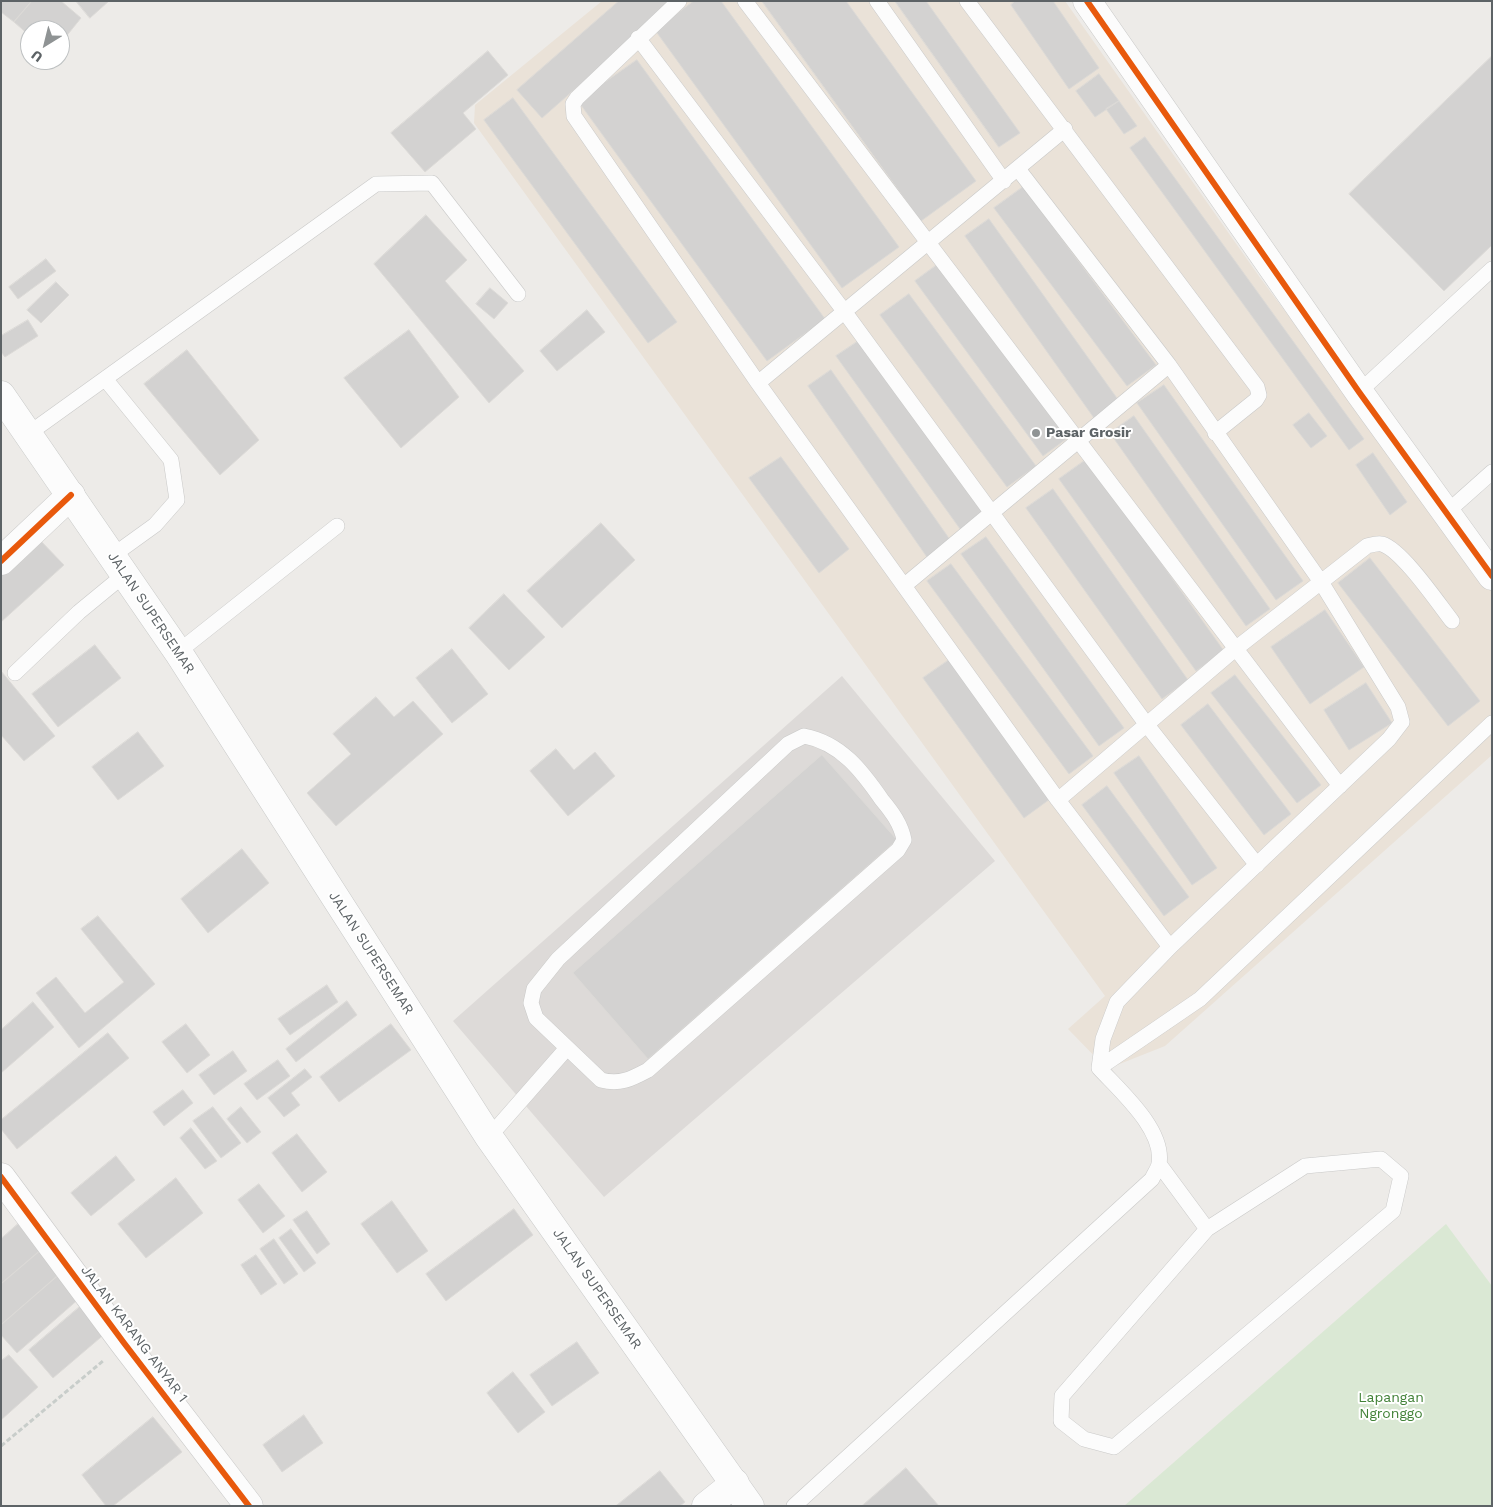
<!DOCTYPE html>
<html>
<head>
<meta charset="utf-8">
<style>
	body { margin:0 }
	#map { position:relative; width:1493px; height:1507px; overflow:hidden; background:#edebe8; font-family:"Work Sans",sans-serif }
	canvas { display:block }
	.frame { position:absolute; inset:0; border:2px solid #5d6366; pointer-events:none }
	.north { position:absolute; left:20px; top:20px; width:50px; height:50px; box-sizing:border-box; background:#fff; border:1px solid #bec1c2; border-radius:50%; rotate:216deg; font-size:14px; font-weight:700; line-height:20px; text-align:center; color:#5d6366 }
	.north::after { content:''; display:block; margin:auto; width:18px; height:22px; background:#8f9394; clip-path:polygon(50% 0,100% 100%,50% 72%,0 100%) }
</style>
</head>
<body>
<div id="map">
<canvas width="1493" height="1507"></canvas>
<div class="frame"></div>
<div class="north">U</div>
</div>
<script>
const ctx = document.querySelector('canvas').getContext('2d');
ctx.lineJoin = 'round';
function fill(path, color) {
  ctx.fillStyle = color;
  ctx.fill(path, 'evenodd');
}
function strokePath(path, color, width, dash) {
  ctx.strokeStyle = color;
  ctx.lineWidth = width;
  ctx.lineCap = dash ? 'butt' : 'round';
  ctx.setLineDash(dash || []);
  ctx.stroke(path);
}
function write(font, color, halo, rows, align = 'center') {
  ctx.font = font + ' "Work Sans",sans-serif';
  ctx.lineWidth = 4;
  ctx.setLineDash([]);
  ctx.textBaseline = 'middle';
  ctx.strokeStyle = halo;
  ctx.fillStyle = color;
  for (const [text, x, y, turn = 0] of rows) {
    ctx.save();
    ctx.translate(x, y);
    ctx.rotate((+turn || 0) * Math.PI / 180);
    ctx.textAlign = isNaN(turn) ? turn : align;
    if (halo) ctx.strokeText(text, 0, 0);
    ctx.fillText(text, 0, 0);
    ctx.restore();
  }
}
const commercial = new Path2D(`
	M 602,1 L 1065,1 L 1261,279 L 1492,588 L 1492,755 L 1165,1046 L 1107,1069 L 1068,1029 L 1105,996 L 474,123 L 475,105 Z`);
const industrial = new Path2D(`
	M 842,676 L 995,861 L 604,1197 L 453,1021 Z`);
const green = new Path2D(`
	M 1446,1224 L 1492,1286 L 1492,1506 L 1124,1506 Z`);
const building = new Path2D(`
	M 1,1 L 32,1 L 14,22 L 1,12 Z
	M 32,1 L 61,1 L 81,18 L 60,44 L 60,30 L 30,30 L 30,36 L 14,22 Z
	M 76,1 L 109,1 L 90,18 Z
	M 619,1 L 675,1 L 542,118 L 517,90 Z
	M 694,1 L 721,1 L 899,247 L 842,288 L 655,30 Z
	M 762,1 L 846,1 L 976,181 L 921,221 Z
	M 895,1 L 926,1 L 1020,133 L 999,147 Z
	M 1015,1 L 1053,1 L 1099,68 L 1069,89 L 1011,5 Z
	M 488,51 L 508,75 L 463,113 L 476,129 L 425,172 L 391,133 Z
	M 1492,56 L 1492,245 L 1444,291 L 1349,194 Z
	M 637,60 L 825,319 L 767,361 L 578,101 Z
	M 1099,74 L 1119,101 L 1095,117 L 1076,91 Z
	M 513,98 L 677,322 L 648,343 L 484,120 Z
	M 1119,101 L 1137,126 L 1124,134 L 1106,109 Z
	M 1145,137 L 1364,439 L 1349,450 L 1130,148 Z
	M 1023,187 L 1156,365 L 1127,386 L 994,208 Z
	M 426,215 L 467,260 L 445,281 L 524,371 L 489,403 L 374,264 Z
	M 989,219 L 1119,401 L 1094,418 L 965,236 Z
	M 46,259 L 56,271 L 18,299 L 9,287 Z
	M 941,262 L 1069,437 L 1043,456 L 915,281 Z
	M 56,282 L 69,295 L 41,323 L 27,310 Z
	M 490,288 L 508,303 L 494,319 L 476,304 Z
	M 909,294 L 1036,466 L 1007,487 L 880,315 Z
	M 587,310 L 605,332 L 557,371 L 540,351 Z
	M 28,320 L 38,336 L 5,357 L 1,352 L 1,336 Z
	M 409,330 L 459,397 L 401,448 L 344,378 Z
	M 860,340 L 987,516 L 963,533 L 836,356 Z
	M 187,350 L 259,440 L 220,475 L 144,384 Z
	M 831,370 L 953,544 L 929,560 L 808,386 Z
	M 1164,385 L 1303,581 L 1276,600 L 1137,403 Z
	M 1309,413 L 1327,436 L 1311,448 L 1293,425 Z
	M 1134,416 L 1270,609 L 1246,626 L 1110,433 Z
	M 1373,453 L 1407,502 L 1390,515 L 1356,465 Z
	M 781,457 L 849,549 L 819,573 L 749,478 Z
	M 1087,459 L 1224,651 L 1196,671 L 1059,479 Z
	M 1053,489 L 1188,680 L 1162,699 L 1026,508 Z
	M 601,523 L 635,560 L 562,628 L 527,591 Z
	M 986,537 L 1124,728 L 1099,746 L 961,554 Z
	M 38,538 L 64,565 L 1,622 L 1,573 Z
	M 1370,558 L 1480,701 L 1448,726 L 1338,583 Z
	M 951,564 L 1093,756 L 1069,774 L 927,581 Z
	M 504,594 L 545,637 L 509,670 L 469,628 Z
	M 1325,610 L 1364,667 L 1310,704 L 1271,647 Z
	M 95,645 L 121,678 L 58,727 L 32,694 Z
	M 452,649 L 488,694 L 452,723 L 416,678 Z
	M 949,660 L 1050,799 L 1024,818 L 923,678 Z
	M 1,671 L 55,736 L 24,761 L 1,735 Z
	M 1235,675 L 1321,785 L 1297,803 L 1211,693 Z
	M 1366,683 L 1392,723 L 1349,750 L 1324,710 Z
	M 376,697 L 394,717 L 413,701 L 443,734 L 336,826 L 307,793 L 351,754 L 333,734 Z
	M 1208,704 L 1291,814 L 1264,835 L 1181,725 Z
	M 138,732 L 164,766 L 118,800 L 92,767 Z
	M 556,749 L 574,770 L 595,752 L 615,776 L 568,816 L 530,771 Z
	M 822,755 L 897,840 L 648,1059 L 573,973 Z
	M 1139,756 L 1217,868 L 1192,885 L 1114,773 Z
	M 1107,786 L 1189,897 L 1164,916 L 1082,805 Z
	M 242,849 L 269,883 L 208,933 L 181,899 Z
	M 98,916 L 155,984 L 79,1048 L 36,993 L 56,977 L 85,1013 L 124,982 L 81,929 Z
	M 327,985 L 338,1002 L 290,1035 L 278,1019 Z
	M 347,1001 L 357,1015 L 296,1062 L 286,1049 Z
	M 33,1002 L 54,1027 L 1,1073 L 1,1030 Z
	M 186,1024 L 210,1055 L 187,1073 L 162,1042 Z
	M 391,1024 L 411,1050 L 339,1102 L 320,1077 Z
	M 108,1033 L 129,1058 L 17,1149 L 1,1129 L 1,1120 Z
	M 233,1051 L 247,1071 L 214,1095 L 199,1075 Z
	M 278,1060 L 290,1076 L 257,1100 L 244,1084 Z
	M 305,1069 L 312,1077 L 291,1093 L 300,1105 L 284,1117 L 268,1098 Z
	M 183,1090 L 193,1103 L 164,1126 L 153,1112 Z
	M 213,1107 L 241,1143 L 221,1158 L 193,1121 Z
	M 241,1107 L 261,1132 L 247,1143 L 227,1119 Z
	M 191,1128 L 217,1161 L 205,1169 L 180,1138 Z
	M 297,1134 L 327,1172 L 302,1192 L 272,1153 Z
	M 116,1156 L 135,1180 L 91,1216 L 71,1193 Z
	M 176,1178 L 203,1213 L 146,1258 L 118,1224 Z
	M 259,1184 L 285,1216 L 263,1233 L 238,1200 Z
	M 392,1201 L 428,1251 L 397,1273 L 361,1224 Z
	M 514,1209 L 533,1235 L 446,1301 L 426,1274 Z
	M 307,1211 L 330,1244 L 317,1254 L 293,1220 Z
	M 18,1224 L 41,1250 L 1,1284 L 1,1239 Z
	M 291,1229 L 316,1263 L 304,1272 L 279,1238 Z
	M 274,1239 L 298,1274 L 284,1284 L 260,1249 Z
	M 41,1250 L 61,1273 L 1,1325 L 1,1284 Z
	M 256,1255 L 277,1284 L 261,1295 L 241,1265 Z
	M 61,1273 L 81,1297 L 17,1353 L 1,1335 L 1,1325 Z
	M 83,1304 L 107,1332 L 53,1378 L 29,1350 Z
	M 577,1342 L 599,1373 L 552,1406 L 530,1375 Z
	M 9,1355 L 38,1387 L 1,1420 L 1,1361 Z
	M 513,1372 L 545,1412 L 518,1433 L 487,1393 Z
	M 304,1415 L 323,1443 L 282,1472 L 263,1445 Z
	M 153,1417 L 182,1452 L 113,1506 L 106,1506 L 82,1475 Z
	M 906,1468 L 939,1506 L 862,1506 Z
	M 660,1471 L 685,1502 L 680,1506 L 616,1506 Z`);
const path = new Path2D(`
	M 1,1446 L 103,1361`);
const lane = new Path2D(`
	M 679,1 L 577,98 L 573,104 L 574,116 L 758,383 L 1058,800 L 1170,947
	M 745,1 L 1340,786
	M 877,1 L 1004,181
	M 967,1 L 1257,387 L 1259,395 L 1256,400 L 1215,433
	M 638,38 L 844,311 L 1147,725 L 1257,865
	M 1018,169 L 1169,365 L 1321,582 L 1398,707 L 1402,722 L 1389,739 L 1170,947 L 1117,1002 L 1103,1039 L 1099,1068
	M 106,380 L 171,460 L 177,500 L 155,525 L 112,556
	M 758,383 L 1065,129
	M 1359,392 L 1492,269
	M 28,434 L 376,184 L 432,183 L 518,294
	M 1446,513 L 1492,472
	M 905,585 L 1169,365
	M 178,652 L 337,526
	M 15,673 L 79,612 L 124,575
	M 804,736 C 841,743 862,771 882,800 C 892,812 901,824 904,840 L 898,850 L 648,1070 C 631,1079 620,1085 601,1080 L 536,1018 L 531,1003 L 534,989 L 558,959 L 788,744 Z
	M 1058,800 L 1234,650 L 1367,546 C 1371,545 1377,543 1382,544 C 1402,550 1438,603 1452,621
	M 489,1137 L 567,1048
	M 1381,1159 L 1401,1176 L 1393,1211 L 1114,1447 L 1084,1439 L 1061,1421 L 1062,1396 L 1207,1229 L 1305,1166 Z
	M 1159,1164 L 1207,1229
	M 794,1506 L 1152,1179 C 1154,1174 1158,1169 1159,1164 C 1165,1130 1120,1091 1099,1068 L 1200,999 L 1492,723`);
const street = new Path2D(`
	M 1087,1 L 1359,392 L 1492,576
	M 1,561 L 71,495
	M 1,1177 L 124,1343 L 249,1506
	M 706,1506 L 735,1483`);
const secondary = new Path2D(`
	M 1,395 L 178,652 L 489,1137 L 750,1506`);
const cycleway = new Path2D(`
	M 1087,1 L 1359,392 L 1492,576
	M 1,561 L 71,495
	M 1,1177 L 124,1343 L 249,1506`);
const markers = [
	[1036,433,5,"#8f9394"]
];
const poiNames = [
	["Pasar Grosir",1046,433]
];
const streetNames = [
	["JALAN SUPERSEMAR",151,613,56],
	["JALAN SUPERSEMAR",371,953,57],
	["JALAN SUPERSEMAR",597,1289,55],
	["JALAN KARANG ANYAR 1",134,1334,53]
];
const parkNames = [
	["Lapangan",1391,1398],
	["Ngronggo",1391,1414]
];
fill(commercial, '#eae2d8');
fill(industrial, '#dddad8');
fill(green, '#dae8d4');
fill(building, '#d3d2d1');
strokePath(building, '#dcdad7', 1);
strokePath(lane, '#c9c9c8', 16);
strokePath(street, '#c9c9c8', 29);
strokePath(secondary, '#c7c8c7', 29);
strokePath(path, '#c8cdca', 3, [5, 2.5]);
strokePath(lane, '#fcfcfc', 15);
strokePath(street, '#fcfcfc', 28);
strokePath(secondary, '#fcfcfc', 28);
strokePath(cycleway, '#e8590c', 6);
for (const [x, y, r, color] of markers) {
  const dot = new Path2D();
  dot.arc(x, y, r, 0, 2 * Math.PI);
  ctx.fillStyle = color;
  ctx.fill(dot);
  strokePath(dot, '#fff', 2);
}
write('bold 14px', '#5d6366', '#fff', poiNames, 'left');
write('14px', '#5d6366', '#fff', streetNames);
write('14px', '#428238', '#fff', parkNames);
</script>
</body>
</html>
